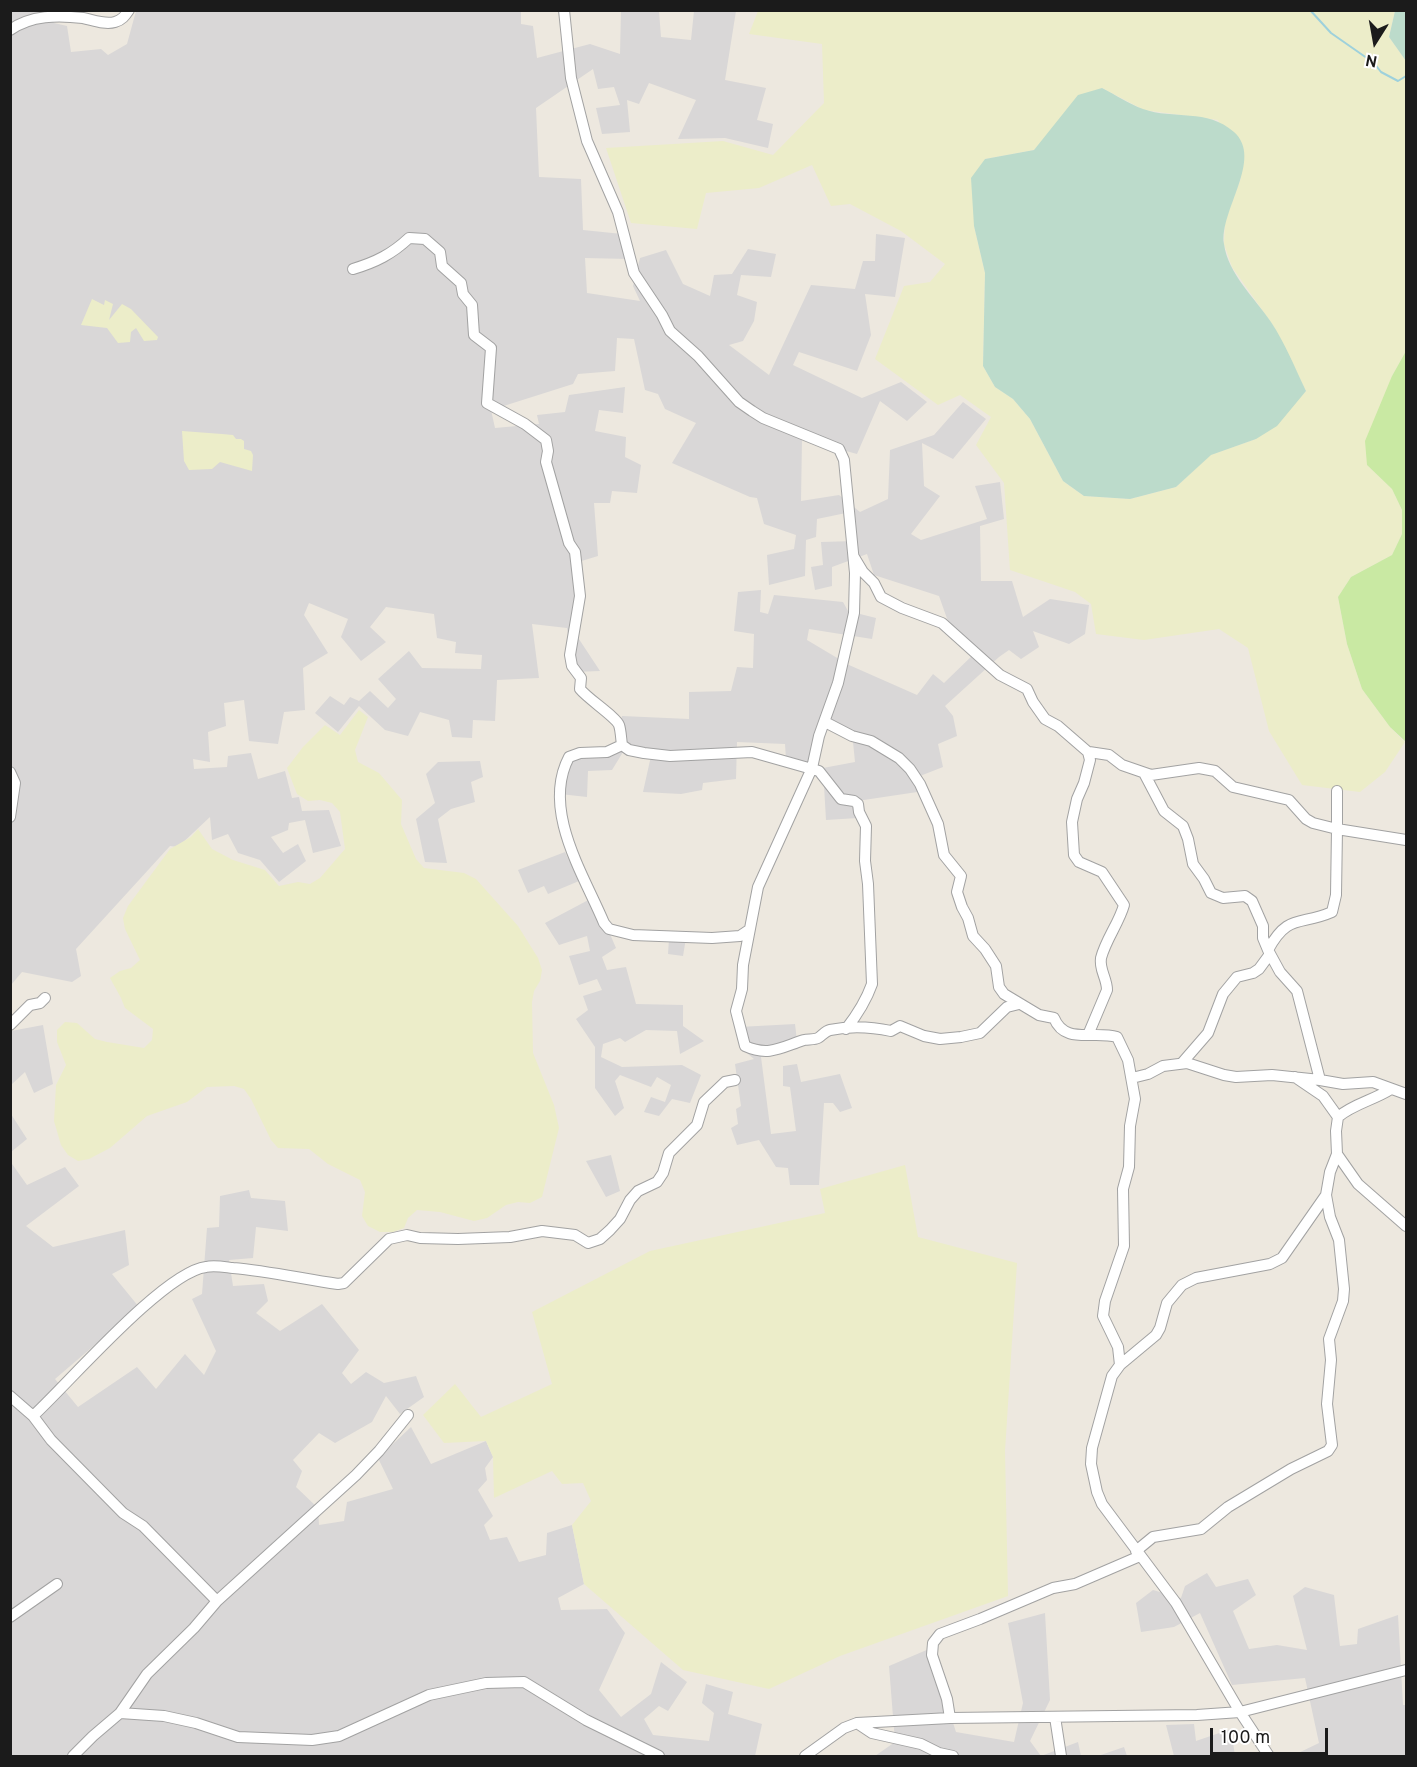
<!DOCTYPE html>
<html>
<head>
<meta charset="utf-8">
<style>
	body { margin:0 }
	#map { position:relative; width:1417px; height:1767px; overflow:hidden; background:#ede8df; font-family:Overpass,sans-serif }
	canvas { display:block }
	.frame { position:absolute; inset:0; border:12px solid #1b1b1b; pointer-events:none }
	.north { position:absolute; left:1345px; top:12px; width:60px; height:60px; -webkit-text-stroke:4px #fff; paint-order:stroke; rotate:191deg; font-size:16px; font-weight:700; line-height:24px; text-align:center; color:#1b1b1b }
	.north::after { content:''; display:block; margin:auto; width:21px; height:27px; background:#1b1b1b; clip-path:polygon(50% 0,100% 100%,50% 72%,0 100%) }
	.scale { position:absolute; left:1210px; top:1728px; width:118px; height:27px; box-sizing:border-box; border:3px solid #1b1b1b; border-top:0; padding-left:8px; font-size:18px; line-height:21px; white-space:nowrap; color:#1b1b1b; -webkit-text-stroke:4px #fff; paint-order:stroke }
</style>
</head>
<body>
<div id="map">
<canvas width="1417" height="1767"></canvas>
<div class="frame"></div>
<div class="north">N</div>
<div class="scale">100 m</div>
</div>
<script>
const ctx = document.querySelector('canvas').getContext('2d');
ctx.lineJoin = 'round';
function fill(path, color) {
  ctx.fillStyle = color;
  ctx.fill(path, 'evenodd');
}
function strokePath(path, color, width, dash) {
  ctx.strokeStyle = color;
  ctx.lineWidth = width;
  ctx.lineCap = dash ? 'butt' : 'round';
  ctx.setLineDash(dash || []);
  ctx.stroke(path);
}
const residential = new Path2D(`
	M 11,11 L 51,11 L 54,23 L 67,26 L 71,52 L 101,49 L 108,55 L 127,44 L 136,11 L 521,11 L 521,24 L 533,26 L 537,58 L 590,44 L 620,54 L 621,11 L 659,11 L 661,37 L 691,40 L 694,11 L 736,11 L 725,80 L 766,88 L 757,120 L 773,124 L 768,148 L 725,138 L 678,139 L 696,100 L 649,83 L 639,104 L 627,100 L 630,132 L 602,134 L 596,108 L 620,105 L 614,87 L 598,89 L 593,69 L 536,108 L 539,177 L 581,179 L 583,230 L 622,234 L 629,259 L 585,258 L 587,293 L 640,301 L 633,286 L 640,258 L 666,250 L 683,284 L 710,296 L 714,275 L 732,274 L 748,249 L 776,254 L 771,277 L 741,275 L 737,295 L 757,302 L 754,321 L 743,341 L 729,345 L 769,375 L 811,285 L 855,289 L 863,261 L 875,261 L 876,234 L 905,238 L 895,297 L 865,294 L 871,335 L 857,371 L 799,352 L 793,365 L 862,398 L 901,382 L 927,402 L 907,421 L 880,401 L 857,454 L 802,439 L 801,501 L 839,495 L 860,512 L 888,499 L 890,450 L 934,435 L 963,402 L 986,419 L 953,459 L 922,443 L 924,486 L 940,496 L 911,534 L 921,540 L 987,519 L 975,486 L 1000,482 L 1004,519 L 980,526 L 981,581 L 1012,581 L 1023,617 L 1050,599 L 1089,605 L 1085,634 L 1069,644 L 1033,631 L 1039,647 L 1021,659 L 1009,650 L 999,657 L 945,706 L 953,716 L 957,736 L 938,744 L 943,767 L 920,776 L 924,791 L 857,801 L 858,818 L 826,820 L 823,768 L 855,762 L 853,742 L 819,724 L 808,763 L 786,759 L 785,744 L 737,742 L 736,779 L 703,783 L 702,790 L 681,794 L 643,792 L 651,756 L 623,752 L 612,770 L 588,771 L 587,797 L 560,794 L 566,753 L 608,754 L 618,743 L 622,716 L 689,719 L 689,692 L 731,691 L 737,667 L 753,668 L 754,634 L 734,631 L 738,592 L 761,590 L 760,612 L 768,614 L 774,595 L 843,602 L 848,611 L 876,618 L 872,639 L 809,629 L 807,640 L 849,665 L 917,695 L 933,674 L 944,683 L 978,650 L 955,641 L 939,596 L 874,575 L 867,554 L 832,567 L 832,586 L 815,590 L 811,567 L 823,565 L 821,542 L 855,541 L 846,513 L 817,519 L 816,537 L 806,540 L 805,576 L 769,585 L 767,555 L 794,549 L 796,535 L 764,524 L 757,498 L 750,497 L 672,463 L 696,423 L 665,409 L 658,394 L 645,390 L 634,339 L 617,338 L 615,371 L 578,374 L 573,384 L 491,410 L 495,428 L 539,424 L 537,415 L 565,412 L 569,395 L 625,387 L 623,413 L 599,410 L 595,431 L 626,437 L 625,457 L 641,465 L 637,493 L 612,491 L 610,503 L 594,503 L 598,556 L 575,563 L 581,608 L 571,627 L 600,671 L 574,672 L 567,628 L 532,624 L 539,678 L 497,680 L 495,721 L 473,720 L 472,738 L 452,737 L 449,720 L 420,712 L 408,736 L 385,730 L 359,706 L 338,732 L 315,713 L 330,696 L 344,705 L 350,697 L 359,701 L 370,691 L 388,708 L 396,699 L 378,679 L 409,651 L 422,668 L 481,669 L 482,655 L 455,653 L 456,642 L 437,638 L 434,614 L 386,607 L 370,627 L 386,642 L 361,661 L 341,637 L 348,619 L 309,603 L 304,615 L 328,653 L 303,668 L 305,710 L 284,712 L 278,744 L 249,741 L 244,700 L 224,703 L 226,726 L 208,732 L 210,762 L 193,759 L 194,769 L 227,767 L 228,756 L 251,753 L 258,779 L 285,771 L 292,798 L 299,797 L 302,811 L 329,810 L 341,846 L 313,853 L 305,820 L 289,823 L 288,830 L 271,837 L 283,853 L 298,844 L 306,861 L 279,882 L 260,860 L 238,853 L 228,834 L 212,840 L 210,817 L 178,847 L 170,846 L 76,949 L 81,976 L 72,982 L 22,972 L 11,985 Z
	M 480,761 L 483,777 L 471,782 L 475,802 L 451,809 L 438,819 L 447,863 L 425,862 L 416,819 L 435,803 L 426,774 L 438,762 Z
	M 565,852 L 579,881 L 548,894 L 544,886 L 528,893 L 518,870 Z
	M 594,897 L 616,948 L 602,957 L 607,970 L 626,967 L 636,1004 L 683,1005 L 683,1026 L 704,1041 L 680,1054 L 677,1031 L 646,1030 L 625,1042 L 620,1038 L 603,1044 L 601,1057 L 622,1067 L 682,1065 L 701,1075 L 690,1103 L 672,1099 L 659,1116 L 644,1112 L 651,1097 L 665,1102 L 671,1085 L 657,1077 L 651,1087 L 620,1075 L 615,1081 L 624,1108 L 615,1116 L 595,1088 L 595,1047 L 576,1019 L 588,1010 L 583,996 L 602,990 L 597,979 L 579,985 L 569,956 L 590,951 L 587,936 L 559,945 L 545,923 Z
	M 686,938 L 683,956 L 668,954 L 669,939 Z
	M 795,1024 L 798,1049 L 761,1057 L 771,1134 L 796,1131 L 790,1087 L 783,1086 L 783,1066 L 797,1064 L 801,1082 L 840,1074 L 852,1108 L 840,1112 L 833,1103 L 824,1103 L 819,1185 L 790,1185 L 788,1168 L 776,1167 L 759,1140 L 737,1145 L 731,1128 L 738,1124 L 736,1109 L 741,1106 L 735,1064 L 754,1059 L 741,1048 L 739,1027 Z
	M 43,1025 L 53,1084 L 34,1093 L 25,1072 L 11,1085 L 11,1031 Z
	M 11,1114 L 27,1139 L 11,1152 L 10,1152 Z
	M 611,1155 L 620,1191 L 606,1197 L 586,1161 Z
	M 10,1161 L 27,1185 L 65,1167 L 79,1186 L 26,1226 L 53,1247 L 125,1230 L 129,1265 L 112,1274 L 139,1307 L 55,1379 L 78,1407 L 137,1367 L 156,1389 L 185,1354 L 204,1375 L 216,1351 L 192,1299 L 202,1294 L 207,1228 L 219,1227 L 220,1196 L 249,1190 L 251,1198 L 285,1201 L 288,1231 L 256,1227 L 253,1258 L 229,1260 L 233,1286 L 264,1284 L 268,1301 L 256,1313 L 280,1331 L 322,1304 L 359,1350 L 342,1373 L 351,1384 L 366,1372 L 384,1383 L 416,1376 L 424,1397 L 400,1414 L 386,1396 L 372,1422 L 335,1443 L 319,1433 L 293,1460 L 302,1471 L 296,1487 L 318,1508 L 319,1525 L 344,1521 L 347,1502 L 393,1489 L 378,1458 L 411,1427 L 431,1464 L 486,1441 L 493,1457 L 485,1468 L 487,1480 L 478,1490 L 493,1516 L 484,1525 L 490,1540 L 507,1537 L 519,1562 L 546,1555 L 547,1533 L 572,1525 L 584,1584 L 558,1598 L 561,1610 L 607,1609 L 625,1633 L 599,1690 L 621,1717 L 651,1694 L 661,1662 L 687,1682 L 668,1711 L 659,1706 L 644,1719 L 653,1735 L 709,1741 L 714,1713 L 702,1703 L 706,1684 L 733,1692 L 728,1714 L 762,1724 L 755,1756 L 11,1756 Z
	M 1207,1573 L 1216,1587 L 1248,1579 L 1256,1595 L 1233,1611 L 1249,1649 L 1277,1645 L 1307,1650 L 1293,1596 L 1305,1587 L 1334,1595 L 1340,1646 L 1357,1644 L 1358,1629 L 1398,1615 L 1403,1705 L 1406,1705 L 1406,1756 L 1292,1756 L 1319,1743 L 1305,1678 L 1232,1685 L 1200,1613 L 1174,1627 L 1141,1632 L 1136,1603 L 1153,1590 L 1181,1598 L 1185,1586 Z
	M 1045,1613 L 1050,1700 L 1030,1741 L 1041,1756 L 1078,1742 L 1081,1756 L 875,1756 L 895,1742 L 889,1666 L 929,1649 L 956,1732 L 1014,1742 L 1023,1703 L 1008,1623 Z
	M 1194,1724 L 1196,1741 L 1231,1729 L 1235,1756 L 1174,1756 L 1166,1725 Z
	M 1124,1747 L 1127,1756 L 1098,1756 Z`);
const farmland = new Path2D(`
	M 758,11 L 1395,11 L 1389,37 L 1406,61 L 1406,351 L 1392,376 L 1367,465 L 1392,489 L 1402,510 L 1402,534 L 1392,555 L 1351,577 L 1338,597 L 1347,644 L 1362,689 L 1390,727 L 1405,742 L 1385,772 L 1360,792 L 1302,785 L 1269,731 L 1248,648 L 1219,629 L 1144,640 L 1096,634 L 1091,604 L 1075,592 L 1010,570 L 1004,483 L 976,445 L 991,417 L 960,395 L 938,405 L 875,359 L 904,286 L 930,282 L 945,264 L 901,231 L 850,204 L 831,206 L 812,165 L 759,188 L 706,193 L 697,229 L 631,223 L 606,148 L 723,141 L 773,155 L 824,103 L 822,44 L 749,34 ZM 1102,88 L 1144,110 L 1218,120 L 1241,178 L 1225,221 L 1224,244 L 1232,267 L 1272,324 L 1306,391 L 1256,439 L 1210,455 L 1176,487 L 1130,499 L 1084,496 L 1063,481 L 1030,419 L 1013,399 L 995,387 L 983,366 L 985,273 L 974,226 L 985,159 L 1034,150 Z
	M 92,299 L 104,305 L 105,300 L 113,304 L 109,320 L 122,304 L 131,309 L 158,337 L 157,340 L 144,341 L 136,328 L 131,332 L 130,342 L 118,343 L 107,328 L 81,325 Z
	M 182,431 L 222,434 L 233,435 L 236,439 L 241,439 L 244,441 L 244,449 L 251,451 L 253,455 L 252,471 L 220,462 L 212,469 L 189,470 L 184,461 Z
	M 359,710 L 368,717 L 355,750 L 358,762 L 379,773 L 402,800 L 401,824 L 416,859 L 424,868 L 464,873 L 476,879 L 518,926 L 538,958 L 542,970 L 540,981 L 534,991 L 532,1002 L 533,1053 L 554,1105 L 559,1128 L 542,1197 L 530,1203 L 518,1202 L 506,1205 L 487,1218 L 474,1221 L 440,1212 L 417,1210 L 408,1218 L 404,1228 L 393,1232 L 380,1232 L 368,1226 L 362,1216 L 365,1192 L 360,1180 L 328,1164 L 309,1149 L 278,1148 L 271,1140 L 251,1099 L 244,1089 L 234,1086 L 207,1087 L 187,1102 L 147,1116 L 110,1148 L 89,1159 L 78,1161 L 68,1155 L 61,1145 L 54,1121 L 56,1085 L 66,1065 L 57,1042 L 57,1030 L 65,1022 L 77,1023 L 95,1039 L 107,1042 L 144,1048 L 152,1040 L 153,1029 L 125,1008 L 121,998 L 110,978 L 120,971 L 131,968 L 140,960 L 125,929 L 123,918 L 128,906 L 170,849 L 191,837 L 198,829 L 212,849 L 233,860 L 265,870 L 279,886 L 298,882 L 310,884 L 320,878 L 345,849 L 340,812 L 332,803 L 320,800 L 308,801 L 297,794 L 287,768 L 303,747 L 325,725 L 340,735 Z
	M 905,1165 L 918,1237 L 1017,1263 L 1005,1451 L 1008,1596 L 840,1656 L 769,1689 L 683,1670 L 584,1584 L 572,1525 L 591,1501 L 583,1483 L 562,1484 L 552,1471 L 494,1498 L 493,1457 L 486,1441 L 444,1443 L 423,1415 L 455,1384 L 481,1417 L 552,1384 L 532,1312 L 650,1251 L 825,1213 L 820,1189 Z`);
const grass = new Path2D(`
	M 1406,351 L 1406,742 L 1390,727 L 1362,689 L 1347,644 L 1338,597 L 1351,577 L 1392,555 L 1402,534 L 1402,510 L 1392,489 L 1367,465 L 1365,441 L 1392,376 Z`);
const wetland = new Path2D(`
	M 1395,11 L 1406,11 L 1406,61 L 1389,37 Z
	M 1102,88 C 1116,95 1129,104 1143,109 C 1174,120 1207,108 1234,132 C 1264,159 1219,211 1224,244 C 1228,274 1255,298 1271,322 C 1285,343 1295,368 1306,391 L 1277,426 L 1256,439 L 1211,455 L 1176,487 L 1130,499 L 1084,496 L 1063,481 L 1030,419 L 1013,399 L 995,387 L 983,366 L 985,273 L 974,226 L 971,178 L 985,159 L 1034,150 L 1078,95 Z`);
const stream = new Path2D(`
	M 1310,10 L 1331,33 L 1374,63 L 1381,72 L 1398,81 L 1406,76`);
const minor = new Path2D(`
	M 564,10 L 571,78 L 587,141 L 618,212 L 634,273 L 662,315 L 670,331 L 698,356 L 739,402 L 752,411 L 763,418 L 839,449 L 844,460 L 855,573 L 854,613 L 838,683 L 819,736 L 812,768 L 758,887 L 743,965 L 742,989 L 736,1011 L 745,1046 C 769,1057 782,1047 804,1040 C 808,1039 814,1040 818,1038 C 822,1036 825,1031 830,1030 C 849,1026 872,1027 891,1031 L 900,1026 L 924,1036 L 940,1039 L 961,1037 L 980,1033 L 1007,1007 L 1019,1004
	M 10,30 C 31,15 58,15 83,18 C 93,20 105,25 115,22 C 122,20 125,16 129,10
	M 353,269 C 376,262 392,254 409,238 L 425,239 L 440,252 L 442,266 L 461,283 L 463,294 L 472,305 L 474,335 L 491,348 L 487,403 L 525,424 L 546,440 L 548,451 L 546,462 L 569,543 L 575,552 L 580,596 L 570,655 L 572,666 L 581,678 L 580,689 C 588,699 616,717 619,725 C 621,731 621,739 622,745 L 629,750 L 644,753 L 670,756 L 752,752 L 819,771 L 841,799 L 854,801 L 858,804 L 859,812 L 866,826 L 865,861 L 868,884 L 872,984 C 866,1001 857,1015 846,1029
	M 854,557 L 863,572 L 874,583 L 881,597 L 902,608 L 942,623 L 1000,675 L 1027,689 L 1033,702 L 1045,719 L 1058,726 L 1088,752 L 1090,760 L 1084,783 L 1077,799 L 1072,822 L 1074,855 L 1079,862 L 1102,872 L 1124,905 C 1119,923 1106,939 1101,958 C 1099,970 1107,978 1107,990 L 1088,1035
	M 825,722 L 852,736 L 871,741 L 899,758 L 910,769 L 920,784 L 938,824 L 944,855 L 961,876 L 957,892 L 962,907 L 968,918 L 973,936 L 985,949 L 996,966 L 999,987 L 1004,994 L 1039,1015 L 1054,1018 C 1065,1045 1093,1030 1117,1037 L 1128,1060 L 1135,1099 L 1130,1126 L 1129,1167 L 1123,1189 L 1124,1246 L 1105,1301 L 1103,1316 L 1118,1347 L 1120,1365
	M 622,745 L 607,752 L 580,753 L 569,757 C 541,810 584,875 604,923 L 609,929 L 633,935 L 712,938 L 740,936 L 749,930
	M 1089,752 L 1109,755 L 1122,765 L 1151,775 L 1199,768 L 1215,771 L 1233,787 L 1289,800 L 1306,819 L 1313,823 L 1337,829 L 1337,791
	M 10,772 L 15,783 L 10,817
	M 1144,773 L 1164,811 L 1183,826 L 1188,839 L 1193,864 L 1204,879 L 1211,893 L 1223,898 L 1245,896 L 1252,901 L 1263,926 L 1263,938 L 1268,950 L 1280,972 L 1297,991 L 1320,1080
	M 1268,950 C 1288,913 1300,926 1332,912 L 1336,895 L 1337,829 L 1406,840
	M 10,1025 L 30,1005 L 40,1003 L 45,998
	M 1182,1063 L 1208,1033 L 1223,994 L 1237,977 L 1253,973 L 1259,969 L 1270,954
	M 1132,1078 L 1148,1074 L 1163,1066 L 1187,1063 L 1224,1075 L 1236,1077 L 1272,1075 L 1320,1080 L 1343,1084 L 1373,1082 L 1406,1094
	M 1338,1117 C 1353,1104 1374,1100 1391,1089
	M 1337,1154 L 1358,1184 L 1406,1226
	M 10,1396 L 33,1416 L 51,1440 L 123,1513 L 143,1526 L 217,1601
	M 33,1416 C 68,1384 164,1272 206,1267 C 214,1265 224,1267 233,1268 C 268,1271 303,1279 338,1284 L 344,1283 L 389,1239 L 407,1235 L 420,1238 L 458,1239 L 510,1237 L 542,1231 L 575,1235 L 588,1243 L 600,1239 L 610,1230 L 620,1219 L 630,1200 L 638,1191 L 657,1182 L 663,1173 L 669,1153 L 697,1125 L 704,1102 L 725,1082 L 735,1080
	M 1136,1551 L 1153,1537 L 1201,1529 L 1228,1507 L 1291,1469 L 1328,1451 L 1332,1445 L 1327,1404 L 1331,1360 L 1329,1339 L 1343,1301 L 1344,1289 L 1339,1240 L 1330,1217 L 1326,1195
	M 10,1617 L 57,1584
	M 120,1713 L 164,1716 L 196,1723 L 238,1737 L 312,1740 L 339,1736 L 429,1695 L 486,1683 L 524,1682 L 586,1720 L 659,1756
	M 1055,1717 L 1061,1756
	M 950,1718 L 947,1699 L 932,1655 L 933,1643 L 940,1634 L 980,1619 L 1053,1588 L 1075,1584 L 1140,1556
	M 857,1723 L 872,1733 L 921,1744 L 939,1753 L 953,1756
	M 73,1756 L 93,1736 L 120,1713 L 147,1674 L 194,1628 L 217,1601 L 356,1475 L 379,1451 L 408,1415
	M 805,1756 L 844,1728 L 857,1723 L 950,1718 L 1197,1715 L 1240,1712 L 1406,1670
	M 1269,1756 L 1240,1712 L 1176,1603 L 1102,1504 L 1097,1492 L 1091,1464 L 1092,1448 L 1112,1376 L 1120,1365 L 1156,1335 L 1160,1328 L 1167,1303 L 1182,1285 L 1196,1278 L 1270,1264 L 1282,1258 L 1326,1195 L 1330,1172 L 1337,1154 L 1336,1131 L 1338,1117 L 1323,1096 L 1295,1077`);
fill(residential, '#d9d7d7');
fill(farmland, '#ecedc9');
fill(grass, '#c9e9a3');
fill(wetland, '#bcdbcb');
strokePath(stream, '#9ed1dc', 2);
strokePath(minor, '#a2a2a2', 12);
strokePath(minor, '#fff', 10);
</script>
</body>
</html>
